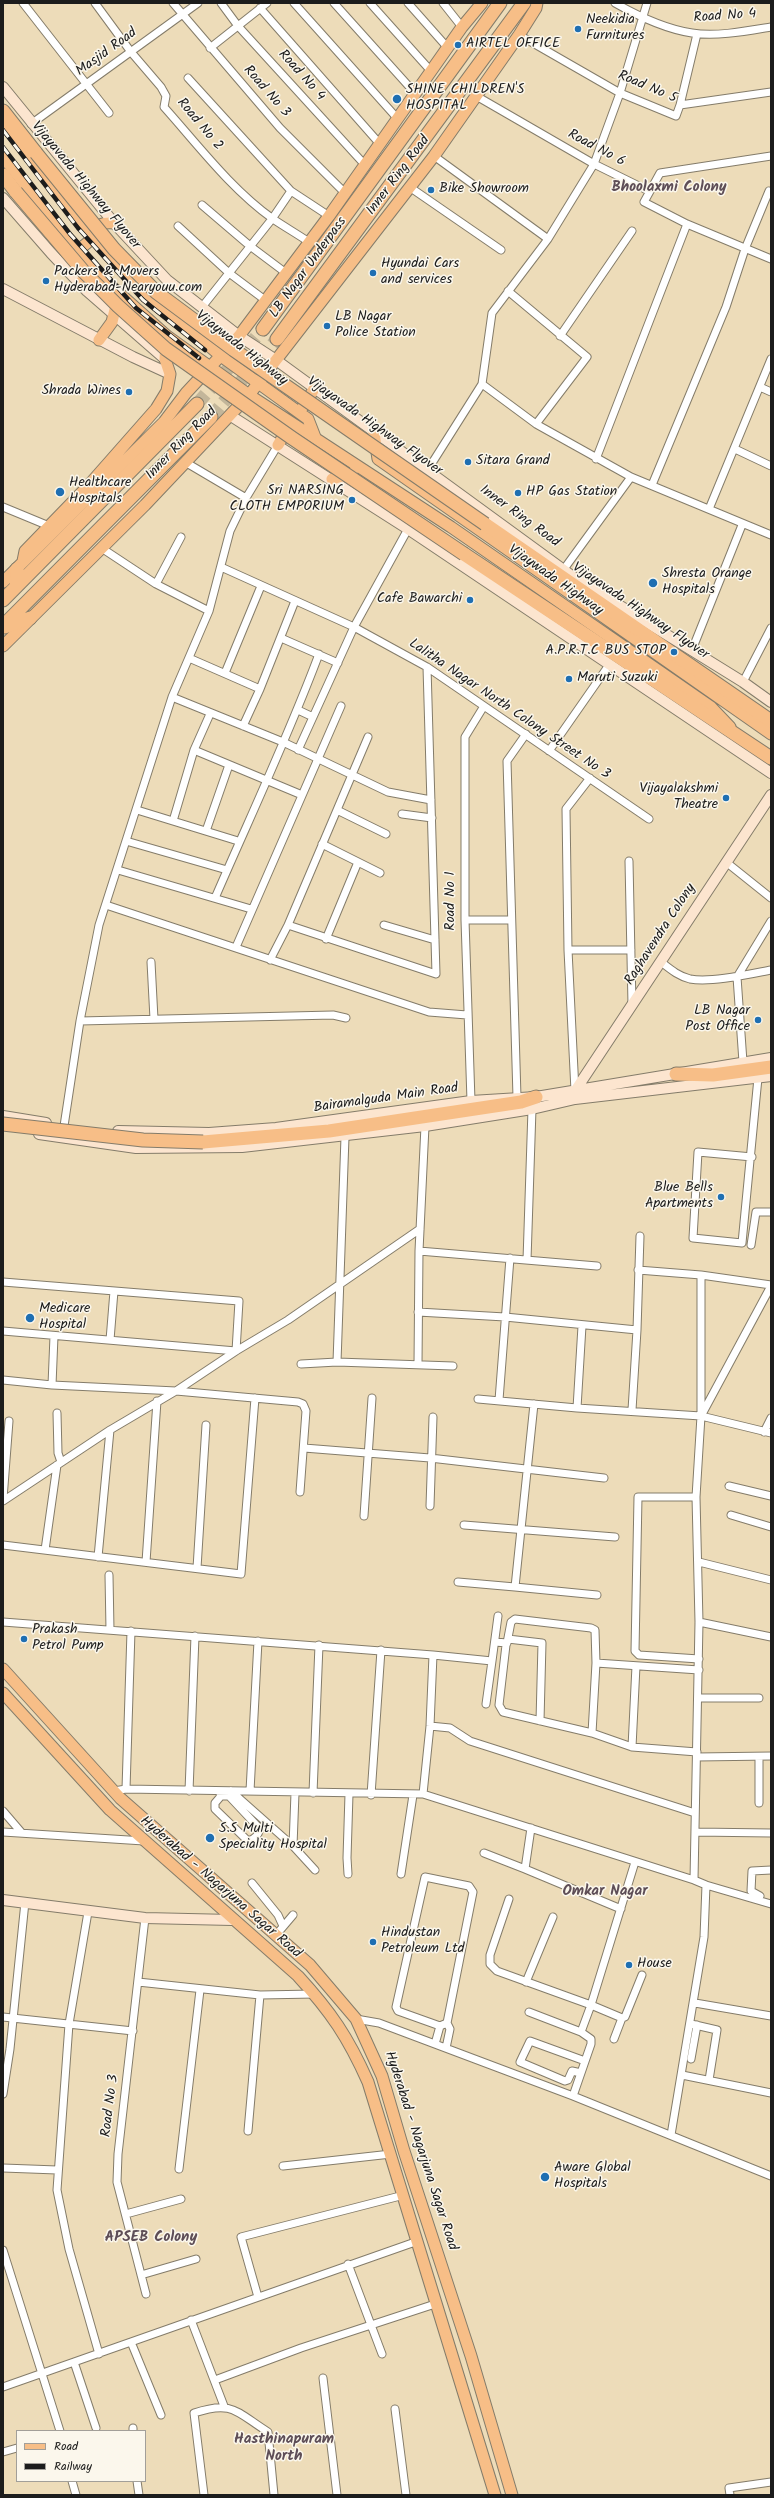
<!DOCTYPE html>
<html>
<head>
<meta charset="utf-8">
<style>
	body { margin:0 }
	#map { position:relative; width:774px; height:2498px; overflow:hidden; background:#eddcb9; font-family:Kalam,sans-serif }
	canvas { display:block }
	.frame { position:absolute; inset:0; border:4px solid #1c1c1c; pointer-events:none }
	.legend { position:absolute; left:16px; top:2430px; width:130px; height:52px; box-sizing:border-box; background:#fbf7ec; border:1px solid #a29f99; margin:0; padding:5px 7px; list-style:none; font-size:12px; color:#1c1c1c }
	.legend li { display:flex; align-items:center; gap:8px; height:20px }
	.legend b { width:20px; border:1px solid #a29f99 }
</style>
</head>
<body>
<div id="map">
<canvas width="774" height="2498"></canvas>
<div class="frame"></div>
<ul class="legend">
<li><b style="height:5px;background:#f7be87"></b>Road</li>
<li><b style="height:5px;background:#1c1c1c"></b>Railway</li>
</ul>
</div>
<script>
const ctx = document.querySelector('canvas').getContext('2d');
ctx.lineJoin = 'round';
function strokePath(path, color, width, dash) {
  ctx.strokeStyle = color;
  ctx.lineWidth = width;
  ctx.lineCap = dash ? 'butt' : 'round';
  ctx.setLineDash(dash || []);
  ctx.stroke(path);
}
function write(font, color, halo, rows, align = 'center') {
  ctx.font = font + ' Kalam,sans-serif';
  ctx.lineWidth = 3;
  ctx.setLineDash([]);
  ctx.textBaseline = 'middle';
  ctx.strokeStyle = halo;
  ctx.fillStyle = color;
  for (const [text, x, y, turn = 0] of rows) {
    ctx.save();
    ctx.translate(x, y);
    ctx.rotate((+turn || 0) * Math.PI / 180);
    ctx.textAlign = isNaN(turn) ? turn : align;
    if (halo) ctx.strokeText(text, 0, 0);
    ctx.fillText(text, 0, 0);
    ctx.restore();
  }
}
const highwayTunnel = new Path2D(`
	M 197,404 L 263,329
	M 211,417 L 277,339`);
const street = new Path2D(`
	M 23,3 L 109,113
	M 95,3 L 131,52 L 161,87 L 166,96 L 164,107 C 198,145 231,189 273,219 C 285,227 297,234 309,242
	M 173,3 L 280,128 L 345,193
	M 221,3 L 238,26 L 365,165
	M 294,3 L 397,118
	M 334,3 L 414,92
	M 370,3 L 430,70
	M 408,3 L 447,47
	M 443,3 L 462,27
	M 615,3 C 638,16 665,29 692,33 C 716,37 747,31 771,27
	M 260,8 L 379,143
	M 519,35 L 620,93 L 676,116 L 680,105 L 771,92
	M 210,48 L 267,3
	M 188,78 L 291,191 L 329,216
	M 478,97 L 594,164 L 649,191
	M 680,105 L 697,34
	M 31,124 L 198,3
	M 434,156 L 548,239
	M 771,156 L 660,173 L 644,202 L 687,224 L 771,259
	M 411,188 L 501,250
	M 202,205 L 250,246 L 286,273
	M 178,226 L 229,273 L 265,300
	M 508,291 L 587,357 L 536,424
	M 202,307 L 272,219 L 291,191
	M 560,336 L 632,231
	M 482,384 L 536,424 L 631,477 L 771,535
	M 760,387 L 771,392
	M 735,449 L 771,466
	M 596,459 L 687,224
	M 185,462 L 246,498
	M 427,471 L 482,384 L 492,313 L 548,239 L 594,164 L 620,93 L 647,3
	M 652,485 L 726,307 L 745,249 L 769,191
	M 3,507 L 49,526
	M 709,509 L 771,359
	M 103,549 L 156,584 L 209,611
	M 221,567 L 354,627 L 427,667 L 649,819
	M 564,569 L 631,477
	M 156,584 L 181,537
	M 281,638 L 338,663
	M 692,650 L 742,525
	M 189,658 L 260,689
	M 225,673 L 261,586
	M 743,682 L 771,628
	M 172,697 L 283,742 L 388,792 L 431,800
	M 298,710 L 313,717
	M 243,726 L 260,689 L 295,601
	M 194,750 L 302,795
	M 298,750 L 354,627 L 408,529
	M 549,751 L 609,665
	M 137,810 L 238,841
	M 337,810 L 386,834
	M 402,814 L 432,818
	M 173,821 L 194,750 L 210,714
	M 206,831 L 229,765
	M 126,841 L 227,870
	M 322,844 L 380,873
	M 629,861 L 632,1005
	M 726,862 L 771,898
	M 118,870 L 251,909
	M 215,898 C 250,817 288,737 319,654
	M 106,905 L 429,1012 L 467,1015
	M 465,920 L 510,920
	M 288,925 L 436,974 L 427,667
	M 384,925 L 435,940
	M 326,939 L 358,862
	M 236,947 L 341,706
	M 568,950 L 631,950
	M 270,960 L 288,925 L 368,737
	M 151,962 L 154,1019
	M 661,962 C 670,969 678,976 690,979 C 711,983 750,974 771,970
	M 80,1021 L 333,1015 L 346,1018
	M 743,1062 L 737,977 L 771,921
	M 575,1091 L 568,950 L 566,809 L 590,778
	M 517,1097 L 507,761 L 526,734
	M 471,1101 L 465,920 L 465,737 L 484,706
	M 64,1126 L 80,1021 L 99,925 L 172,697 L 209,611 L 230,531 L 246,498 L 278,445
	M 752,1157 L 698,1152 L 693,1238 L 742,1243 L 758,1078
	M 751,1245 L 756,1212 L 771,1212
	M 419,1251 L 597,1266
	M 527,1260 L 532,1109
	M 638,1270 L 701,1275 L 771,1285
	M 701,1275 L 701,1414
	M 3,1282 L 239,1301 L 236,1351 L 3,1331
	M 418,1312 L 505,1317 L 637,1330
	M 54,1336 L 52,1385 L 176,1391 L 298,1402 L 303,1404 L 306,1411 L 300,1492
	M 110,1340 L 114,1291
	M 337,1362 L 345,1137
	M 301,1364 L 337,1362 L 453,1366
	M 418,1364 L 419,1251 L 425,1126
	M 3,1380 L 52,1385
	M 478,1399 L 577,1408 L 701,1416 L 771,1433
	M 499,1400 L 510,1258
	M 577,1408 L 582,1326
	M 632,1410 L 637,1330 L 640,1236
	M 57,1413 L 58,1453 L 61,1462
	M 764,1432 L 771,1418
	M 304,1448 L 430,1458 L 604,1478
	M 729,1486 L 771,1496
	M 696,1497 L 638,1497 L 635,1651 L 639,1655 L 699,1659
	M 3,1499 L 9,1421
	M 3,1501 L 110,1430 L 176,1391 L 236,1351 L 288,1320 L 420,1229
	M 430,1506 L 433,1417
	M 731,1515 L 771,1527
	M 364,1516 L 372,1398
	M 464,1525 L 615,1537
	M 3,1545 L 241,1574 L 255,1398
	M 45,1550 L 57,1465
	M 98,1557 L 110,1430
	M 146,1562 L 157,1401
	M 699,1562 L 771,1580
	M 197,1568 L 206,1425
	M 109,1575 L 110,1630
	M 458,1582 L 515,1587 L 534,1404
	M 515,1587 L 597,1595
	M 3,1622 L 433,1655 L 430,1726 L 423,1794
	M 699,1622 L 771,1637
	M 508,1639 L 542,1643 L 540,1721
	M 495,1642 L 507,1643 L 511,1622 L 515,1619 L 591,1628 L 595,1630 L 596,1663
	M 506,1645 L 499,1705 L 503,1712 L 592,1733
	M 433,1655 L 492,1661 L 498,1616
	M 636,1666 L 632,1747 L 592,1733 L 596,1663 L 699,1670
	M 698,1698 L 759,1698
	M 486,1704 L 492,1661
	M 430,1726 L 450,1728 L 470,1741 L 695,1813
	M 632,1747 L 697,1752
	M 697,1757 L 771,1756
	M 126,1789 L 131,1631
	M 114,1791 L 126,1789 L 423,1794 L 694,1880
	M 189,1791 L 195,1636
	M 219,1791 L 221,1796 L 215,1803 L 215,1809 L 248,1841 C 254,1840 260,1834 259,1828 L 229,1796 L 221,1796
	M 231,1791 L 293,1846 L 315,1870
	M 250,1791 L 258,1641
	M 313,1793 L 319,1645
	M 371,1795 L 381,1650
	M 759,1803 L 759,1757
	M 3,1811 L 21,1832
	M 531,1828 L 525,1869 L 621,1909
	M 3,1832 L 144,1841
	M 696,1832 L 771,1833
	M 293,1846 L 295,1793
	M 484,1853 L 525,1869
	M 348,1874 L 347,1858 L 349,1794
	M 401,1874 L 413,1795
	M 252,1883 L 278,1915 L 283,1926
	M 706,1885 L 771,1904
	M 760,1896 L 751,1891 L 752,1871 L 771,1870
	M 509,1899 L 490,1955 L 490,1964 L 497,1971 L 591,2005 L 622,2018 L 625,2017 L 642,1975
	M 88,1912 L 69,2024 L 57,2190 L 69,2249 L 99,2354
	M 145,1918 L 118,2154 L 117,2182 L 146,2294
	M 276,1935 L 293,1915
	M 138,1982 L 260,1995 L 315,1994
	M 526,1982 L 553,1917
	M 695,2003 L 771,2016
	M 529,2012 L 581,2032 L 591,2039 L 591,2044 L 573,2096
	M 3,2017 L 133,2031
	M 356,2019 L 379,2023 L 573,2096 L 771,2176
	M 691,2024 L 717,2030 L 709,2080
	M 440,2026 L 398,2011 L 396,2007 L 425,1877 L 469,1886 L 473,1892 L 447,2023
	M 581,2032 L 591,2005 L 635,1862
	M 614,2039 L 622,2018
	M 435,2044 L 440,2026 L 447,2023 L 450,2029 L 446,2048
	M 691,2059 L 697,2025
	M 581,2073 L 572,2071 L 568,2080 L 565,2081 L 520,2062 L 530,2041 L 585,2061
	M 682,2075 L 771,2093
	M 3,2094 L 10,2049 L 25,1902
	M 248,2131 L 260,1995
	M 671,2135 L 704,1937 L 706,1885 L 694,1880 L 699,1622 L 696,1497 L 701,1416 L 771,1286
	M 283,2166 L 391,2154
	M 3,2168 L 57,2170
	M 179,2169 L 200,1990
	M 126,2214 L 181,2199
	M 3,2250 L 60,2431
	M 348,2264 L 382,2354
	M 141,2275 L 196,2259
	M 258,2297 L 241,2237 L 404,2195
	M 191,2320 L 224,2406
	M 131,2342 L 161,2415
	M 74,2362 L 96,2428
	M 323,2378 L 337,2495
	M 215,2380 L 301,2348 L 435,2304
	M 3,2387 L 418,2241
	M 395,2409 L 406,2495
	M 133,2428 L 133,2431
	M 3,2452 L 17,2448
	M 72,2481 L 76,2495
	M 137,2481 L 139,2495
	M 204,2495 L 194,2413 C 233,2400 236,2412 268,2432 L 274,2495
	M 730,2495 L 729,2488 L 771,2482`);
const secondary = new Path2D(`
	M 3,87 L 114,223 L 167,280 L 239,336 L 276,360 L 572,576 L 743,682 L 771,702
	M 3,198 L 51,253 L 87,291 L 165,359
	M 3,289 L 133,357 L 170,374
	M 231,416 L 408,529 L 771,773
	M 575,1091 L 771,795
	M 3,1116 L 46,1123
	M 118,1131 L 209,1133 L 276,1128 L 471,1101 L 536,1097 L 771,1058
	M 39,1134 L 136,1148 L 242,1147 L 425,1126 L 532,1109 L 575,1099 L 771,1076
	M 3,1900 L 145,1918 L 232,1920`);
const primary = new Path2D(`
	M 3,123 L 94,236 L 146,292 L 221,356 L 308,419 L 315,437
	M 3,157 L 68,238 L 109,284 L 167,336 L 249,395 L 451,527 L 711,707 L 730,727
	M 78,250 C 83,246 91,241 94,236 C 100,226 98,222 114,223
	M 80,283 L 94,270
	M 99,340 L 112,322 L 118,297
	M 303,407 L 314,389
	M 374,433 L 378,459 L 771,734
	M 278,445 L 289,427
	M 332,479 L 352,473
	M 23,561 L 25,551 L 89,485 L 156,409 L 167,391 L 170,374 L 165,359 L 166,342
	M 3,582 L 164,422 L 186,393 L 239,336 L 329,216 L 462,27 L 482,3
	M 3,646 L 145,505 L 249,395 L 434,156 L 519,35 L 536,8 L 537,3
	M 3,1669 L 120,1798 L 310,1965 L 356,2019 L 382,2076 L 404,2151 L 471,2356 L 512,2495
	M 3,1693 L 110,1810 L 298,1976 C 331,2012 348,2037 368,2082 L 495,2495`);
const highway = new Path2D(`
	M 3,111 L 36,153
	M 3,175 L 16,192
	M 263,329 L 500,3
	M 277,339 L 524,3
	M 485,524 L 771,721
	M 464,554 L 771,758
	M 16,587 L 17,569
	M 3,600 L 197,404
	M 3,626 L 211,417
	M 5,627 L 30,618
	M 676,1074 L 713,1075 L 771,1067
	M 203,1142 L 329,1131 L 521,1102 L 536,1097`);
const rail = new Path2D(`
	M 3,130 L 78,228 L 143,300 L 205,350
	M 3,147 L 70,234 L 136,308 L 199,358`);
const highwayBridge = new Path2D(`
	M 36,153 L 114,249 L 156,292 L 234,350 L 485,524
	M 16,192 L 84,272 L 118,306 L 166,349 L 292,438 L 464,554
	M 3,1124 L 143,1140 L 203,1142`);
const markers = [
	[578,29,4,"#1f6fb2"],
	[458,45,4,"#1f6fb2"],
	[397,99,5,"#1f6fb2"],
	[431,190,4,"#1f6fb2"],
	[373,273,4,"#1f6fb2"],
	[46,281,4,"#1f6fb2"],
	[327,326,4,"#1f6fb2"],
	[129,392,4,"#1f6fb2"],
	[468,462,4,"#1f6fb2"],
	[60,492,5,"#1f6fb2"],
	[518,493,4,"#1f6fb2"],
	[352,500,4,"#1f6fb2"],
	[653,583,5,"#1f6fb2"],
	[470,600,4,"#1f6fb2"],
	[674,652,4,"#1f6fb2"],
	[569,679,4,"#1f6fb2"],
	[726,798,4,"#1f6fb2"],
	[758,1020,4,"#1f6fb2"],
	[721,1197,4,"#1f6fb2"],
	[30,1318,5,"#1f6fb2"],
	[24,1639,4,"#1f6fb2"],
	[210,1838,5,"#1f6fb2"],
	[373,1942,4,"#1f6fb2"],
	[629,1965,4,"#1f6fb2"],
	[545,2177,5,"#1f6fb2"]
];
const streetNames = [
	["Road No 4",725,17,-4],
	["Masjid Road",107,53,-36],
	["Road No 4",301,76,48],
	["Road No 5",647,88,23],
	["Road No 3",266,92,49],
	["Road No 2",199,125,50],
	["Road No 6",596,149,28],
	["Inner Ring Road",399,176,-53],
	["Vijayavada Highway Flyover",85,186,50],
	["LB Nagar Underpass",309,268,-54],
	["Vijaywada Highway",241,349,38],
	["Vijayavada Highway Flyover",374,427,35],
	["Inner Ring Road",182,444,-46],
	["Inner Ring Road",519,517,36],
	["Vijaywada Highway",555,581,35],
	["Vijayavada Highway Flyover",640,612,34],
	["Lalitha Nagar North Colony Street No 3",509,710,34],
	["Road No 1",452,901,-90],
	["Raghavendra Colony",661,935,-57],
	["Bairamalguda Main Road",386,1099,-8],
	["Hyderabad - Nagarjuna Sagar Road",220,1888,41],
	["Road No 3",111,2106,-83],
	["Hyderabad - Nagarjuna Sagar Road",420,2151,72]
];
const poiNames = [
	["Neekidia",586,21],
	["Furnitures",586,37],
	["AIRTEL OFFICE",466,45],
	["SHINE CHILDREN'S",406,91],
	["HOSPITAL",406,107],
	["Bike Showroom",439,190],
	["Hyundai Cars",381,265],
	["and services",381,281],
	["Packers & Movers",54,273],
	["Hyderabad-Nearyouu.com",54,289],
	["LB Nagar",335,318],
	["Police Station",335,334],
	["Shrada Wines",121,392,"right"],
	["Sitara Grand",476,462],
	["Healthcare",69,484],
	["Hospitals",69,500],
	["Sri NARSING",344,492,"right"],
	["CLOTH EMPORIUM",344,508,"right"],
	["HP Gas Station",526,493],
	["Shresta Orange",662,575],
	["Hospitals",662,591],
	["Cafe Bawarchi",462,600,"right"],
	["A.P.R.T.C BUS STOP",666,652,"right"],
	["Maruti Suzuki",577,679],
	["Vijayalakshmi",718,790,"right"],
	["Theatre",718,806,"right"],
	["LB Nagar",750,1012,"right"],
	["Post Office",750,1028,"right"],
	["Blue Bells",713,1189,"right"],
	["Apartments",713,1205,"right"],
	["Medicare",39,1310],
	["Hospital",39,1326],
	["Prakash",32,1631],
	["Petrol Pump",32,1647],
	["S.S Multi",219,1830],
	["Speciality Hospital",219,1846],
	["Hindustan",381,1934],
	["Petroleum Ltd",381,1950],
	["House",637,1965],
	["Aware Global",554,2169],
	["Hospitals",554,2185]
];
const neighbourhoodNames = [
	["Bhoolaxmi Colony",669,188],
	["Omkar Nagar",605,1892],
	["APSEB Colony",151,2238],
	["Hasthinapuram",284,2440],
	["North",284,2457]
];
strokePath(highwayTunnel, '#c3b69a', 13, [13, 6]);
strokePath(street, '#847c6a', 9);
strokePath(secondary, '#847c6a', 12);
strokePath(primary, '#847c6a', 13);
strokePath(highway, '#847c6a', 15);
strokePath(street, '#fff', 7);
strokePath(secondary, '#fce5cf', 10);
strokePath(primary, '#f7be87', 11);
strokePath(highway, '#f7be87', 13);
strokePath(rail, '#1c1c1c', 4.5);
strokePath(rail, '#fbf7ec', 3, [9]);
strokePath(highwayBridge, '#847c6a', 15, []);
strokePath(highwayBridge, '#f7be87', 13);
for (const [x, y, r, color] of markers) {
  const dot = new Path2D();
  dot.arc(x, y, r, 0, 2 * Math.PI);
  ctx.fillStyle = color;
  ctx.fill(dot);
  strokePath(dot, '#fbf7ec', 1.5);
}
write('14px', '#1c1c1c', '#fbf7ec', streetNames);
write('14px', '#1c1c1c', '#fbf7ec', poiNames, 'left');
write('bold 15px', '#5e4e57', '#fbf7ec', neighbourhoodNames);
</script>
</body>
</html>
